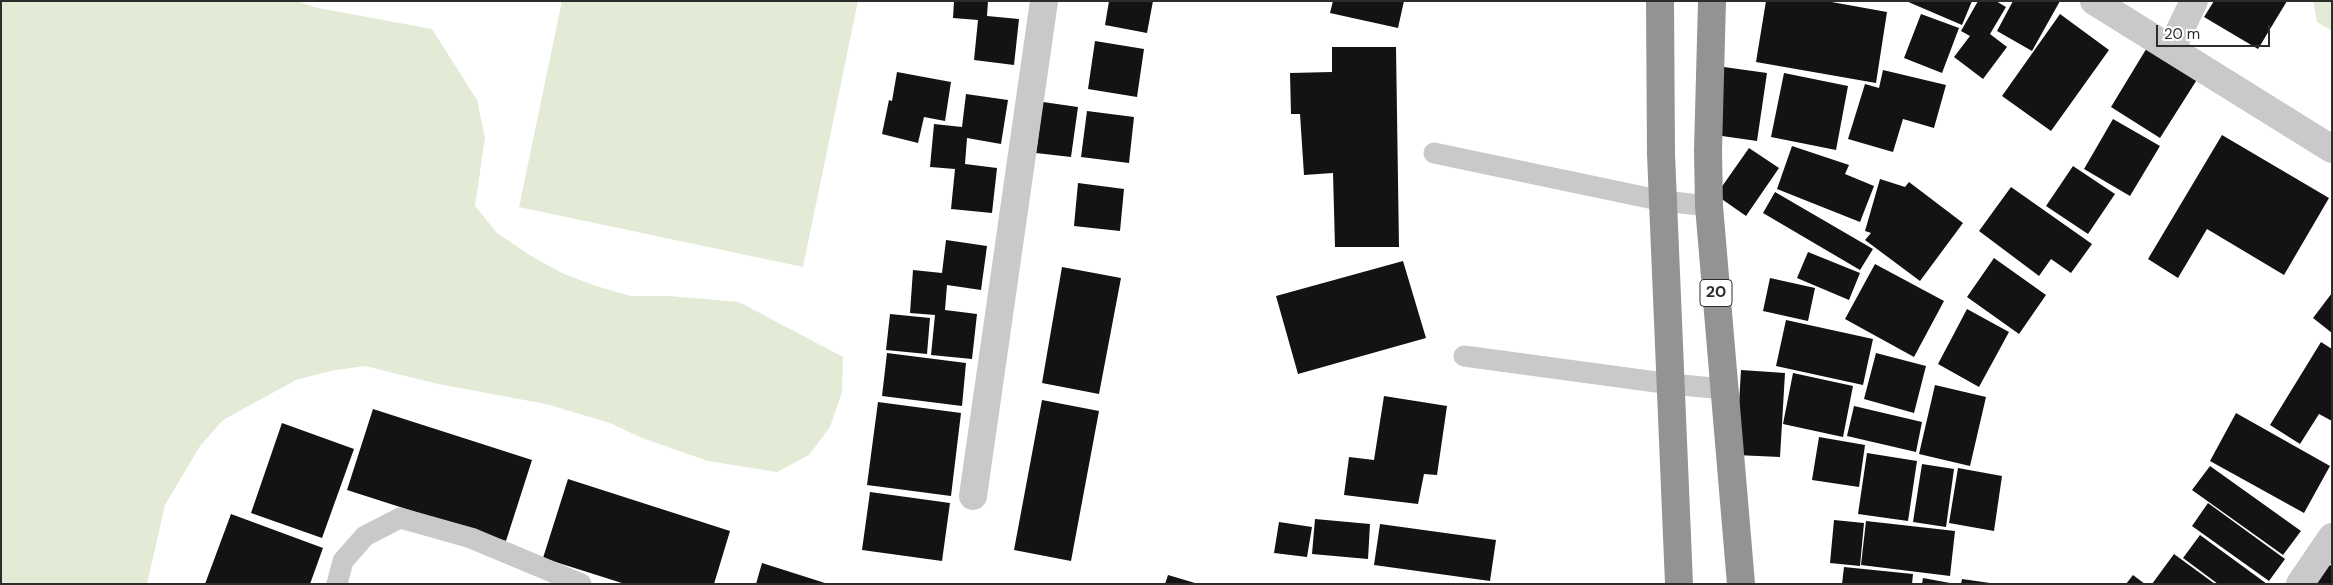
<!DOCTYPE html>
<html>
<head>
<meta charset="utf-8">
<style>
	body { margin:0 }
	#map { position:relative; width:2333px; height:585px; overflow:hidden; background:#fff; font-family:"DM Sans",sans-serif }
	canvas { display:block }
	.frame { position:absolute; inset:0; border:2px solid #2c2c2c; pointer-events:none }
	.scale { position:absolute; left:2156px; top:25px; width:114px; height:22px; box-sizing:border-box; border:2px solid #2c2c2c; border-top:0; padding-left:6px; font-size:15px; line-height:18px; white-space:nowrap; color:#2c2c2c; -webkit-text-stroke:4px #fff; paint-order:stroke }
</style>
</head>
<body>
<div id="map">
<canvas width="2333" height="585"></canvas>
<div class="frame"></div>
<div class="scale">20 m</div>
</div>
<script>
const ctx = document.querySelector('canvas').getContext('2d');
ctx.lineJoin = 'round';
function fill(path, color) {
  ctx.fillStyle = color;
  ctx.fill(path, 'evenodd');
}
function strokePath(path, color, width, dash) {
  ctx.strokeStyle = color;
  ctx.lineWidth = width;
  ctx.lineCap = dash ? 'butt' : 'round';
  ctx.setLineDash(dash || []);
  ctx.stroke(path);
}
function write(font, color, halo, rows, align = 'center') {
  ctx.font = font + ' "DM Sans",sans-serif';
  ctx.lineWidth = 5;
  ctx.setLineDash([]);
  ctx.textBaseline = 'middle';
  ctx.strokeStyle = halo;
  ctx.fillStyle = color;
  for (const [text, x, y, turn = 0] of rows) {
    ctx.save();
    ctx.translate(x, y);
    ctx.rotate((+turn || 0) * Math.PI / 180);
    ctx.textAlign = isNaN(turn) ? turn : align;
    if (halo) ctx.strokeText(text, 0, 0);
    ctx.fillText(text, 0, 0);
    ctx.restore();
  }
}
const green = new Path2D(`
	M 1,1 L 296,1 L 318,8 L 432,29 L 477,100 L 485,138 L 475,206 L 497,233 L 531,256 L 562,273 L 596,286 L 631,296 L 669,296 L 739,302 L 843,357 L 842,392 L 830,427 L 809,455 L 777,472 L 708,461 L 642,438 L 610,423 L 546,404 L 438,384 L 365,366 L 330,371 L 296,380 L 223,420 L 200,446 L 165,505 L 147,584 L 1,584 Z
	M 562,1 L 858,1 L 803,267 L 519,207 Z
	M 2313,1 L 2332,1 L 2332,31 L 2317,22 Z`);
const building = new Path2D(`
	M 954,1 L 988,1 L 987,16 L 1019,19 L 1014,65 L 974,60 L 978,20 L 953,18 Z
	M 1109,1 L 1153,1 L 1147,33 L 1105,25 Z
	M 1333,1 L 1404,1 L 1398,28 L 1330,13 Z
	M 1766,1 L 1826,1 L 1887,12 L 1876,83 L 1756,62 Z
	M 1906,1 L 1972,1 L 1962,25 Z
	M 1978,1 L 1996,1 L 2006,7 L 1990,34 L 2007,47 L 1983,79 L 1954,57 L 1970,36 L 1961,31 Z
	M 2013,1 L 2060,1 L 2032,51 L 1997,31 Z
	M 2214,1 L 2287,1 L 2258,49 L 2204,17 Z
	M 1921,14 L 1959,28 L 1942,73 L 1904,58 Z
	M 2060,14 L 2109,50 L 2051,131 L 2002,96 Z
	M 1095,41 L 1144,49 L 1137,97 L 1088,89 Z
	M 2148,46 L 2198,78 L 2160,138 L 2111,107 Z
	M 1332,47 L 1396,47 L 1399,247 L 1335,247 L 1333,173 L 1304,175 L 1300,114 L 1291,114 L 1290,73 L 1332,72 Z
	M 1724,67 L 1767,73 L 1757,141 L 1715,135 Z
	M 1883,70 L 1946,85 L 1934,128 L 1903,119 L 1893,152 L 1848,139 L 1865,84 L 1879,88 Z
	M 897,72 L 951,82 L 945,121 L 924,117 L 918,143 L 882,134 L 889,100 L 892,101 Z
	M 1784,73 L 1848,86 L 1836,150 L 1771,137 Z
	M 966,94 L 1008,100 L 1001,144 L 967,138 L 965,164 L 997,168 L 992,213 L 951,209 L 955,169 L 930,167 L 934,124 L 962,127 Z
	M 1043,102 L 1078,107 L 1071,157 L 1036,153 Z
	M 1087,111 L 1134,117 L 1129,163 L 1081,157 Z
	M 2113,119 L 2160,146 L 2130,196 L 2084,169 Z
	M 2222,135 L 2329,198 L 2284,275 L 2207,229 L 2178,278 L 2148,259 Z
	M 1792,146 L 1849,165 L 1845,174 L 1874,186 L 1860,222 L 1777,189 Z
	M 1749,148 L 1779,168 L 1746,216 L 1716,195 Z
	M 2073,166 L 2115,194 L 2088,234 L 2046,206 Z
	M 1880,179 L 1905,187 L 1909,182 L 1963,223 L 1920,281 L 1865,240 L 1871,233 L 1865,231 Z
	M 1078,183 L 1124,189 L 1120,231 L 1074,226 Z
	M 2011,187 L 2092,244 L 2071,273 L 2051,259 L 2039,276 L 1979,231 Z
	M 1775,192 L 1873,249 L 1860,270 L 1763,213 Z
	M 946,240 L 987,246 L 981,290 L 947,285 L 945,310 L 977,314 L 972,359 L 931,355 L 935,315 L 910,313 L 913,270 L 942,273 Z
	M 1808,252 L 1860,273 L 1849,300 L 1797,278 Z
	M 1994,258 L 2046,295 L 2019,334 L 1967,297 Z
	M 1403,261 L 1426,338 L 1298,374 L 1276,296 Z
	M 1875,264 L 1944,301 L 1914,357 L 1845,319 Z
	M 1062,267 L 1121,278 L 1099,394 L 1042,383 Z
	M 1770,278 L 1815,288 L 1808,321 L 1763,311 Z
	M 2332,293 L 2332,333 L 2313,318 Z
	M 1967,309 L 2009,332 L 1979,387 L 1938,364 Z
	M 890,314 L 930,318 L 927,354 L 886,350 Z
	M 1786,320 L 1873,339 L 1863,385 L 1776,366 Z
	M 2321,342 L 2332,349 L 2332,421 L 2319,414 L 2300,444 L 2270,425 Z
	M 887,353 L 966,363 L 962,406 L 882,396 Z
	M 1876,353 L 1926,366 L 1914,413 L 1864,399 Z
	M 1741,370 L 1785,373 L 1780,457 L 1736,455 Z
	M 1793,373 L 1853,386 L 1843,437 L 1783,424 Z
	M 1935,385 L 1986,397 L 1970,466 L 1919,454 Z
	M 1384,396 L 1447,406 L 1437,475 L 1424,474 L 1418,504 L 1344,495 L 1349,457 L 1374,460 Z
	M 1042,400 L 1099,411 L 1071,561 L 1014,550 Z
	M 878,402 L 961,413 L 951,496 L 867,485 Z
	M 1854,406 L 1922,422 L 1916,452 L 1847,436 Z
	M 373,409 L 532,460 L 506,541 L 347,490 Z
	M 2236,413 L 2330,466 L 2304,513 L 2210,461 Z
	M 282,423 L 354,449 L 322,538 L 251,513 Z
	M 1819,437 L 1865,445 L 1859,487 L 1812,480 Z
	M 1867,453 L 1917,461 L 1908,521 L 1858,514 Z
	M 1922,464 L 1954,469 L 1946,527 L 1913,522 Z
	M 2210,466 L 2301,531 L 2283,555 L 2192,490 Z
	M 1958,468 L 2002,476 L 1994,531 L 1949,523 Z
	M 568,479 L 730,531 L 714,584 L 625,584 L 543,558 Z
	M 870,492 L 950,503 L 942,561 L 862,550 Z
	M 2208,503 L 2285,559 L 2269,581 L 2192,526 Z
	M 231,514 L 323,548 L 310,584 L 205,584 Z
	M 1315,519 L 1370,524 L 1368,559 L 1312,554 Z
	M 1834,520 L 1864,523 L 1860,566 L 1830,563 Z
	M 1866,521 L 1955,531 L 1950,576 L 1861,565 Z
	M 1279,522 L 1312,527 L 1307,557 L 1274,553 Z
	M 1380,524 L 1496,540 L 1490,581 L 1374,565 Z
	M 2200,535 L 2267,584 L 2218,584 L 2183,558 Z
	M 2174,554 L 2215,584 L 2152,584 Z
	M 2318,560 L 2332,566 L 2332,584 L 2308,584 Z
	M 762,563 L 825,583 L 825,584 L 756,584 Z
	M 1844,567 L 1913,574 L 1912,584 L 1842,584 Z
	M 1168,575 L 1195,583 L 1195,584 L 1165,584 Z
	M 2133,575 L 2145,584 L 2126,584 Z
	M 1923,578 L 1950,583 L 1949,584 L 1922,584 Z
	M 1962,579 L 1990,583 L 1990,584 L 1961,584 Z`);
const lane = new Path2D(`
	M 1434,153 L 1663,201 L 1709,206
	M 1464,356 L 1671,384 L 1724,389
	M 337,584 L 343,561 L 365,536 L 400,518 L 471,538 L 581,584`);
const street = new Path2D(`
	M 2094,1 L 2332,149
	M 2171,49 L 2194,1
	M 973,496 L 1044,1
	M 2300,584 L 2332,537`);
const highway = new Path2D(`
	M 1660,1 L 1661,154 L 1679,584
	M 1712,1 L 1708,151 L 1709,206 L 1741,584`);
const shields = [
	[1716,293,32]
];
const shieldNames = [
	["20",1716,293]
];
fill(green, '#e3ebd7');
fill(building, '#131313');
strokePath(lane, '#c9c9c9', 21);
strokePath(street, '#c9c9c9', 28);
strokePath(highway, '#939393', 28);
for (const [x, y, w] of shields) {
  const box = new Path2D();
  box.roundRect(x - w / 2, y - 13.5, w, 27, 4);
  ctx.fillStyle = '#fff';
  ctx.fill(box);
  strokePath(box, '#2c2c2c', 1);
}
write('bold 16px', '#2c2c2c', null, shieldNames);
</script>
</body>
</html>
